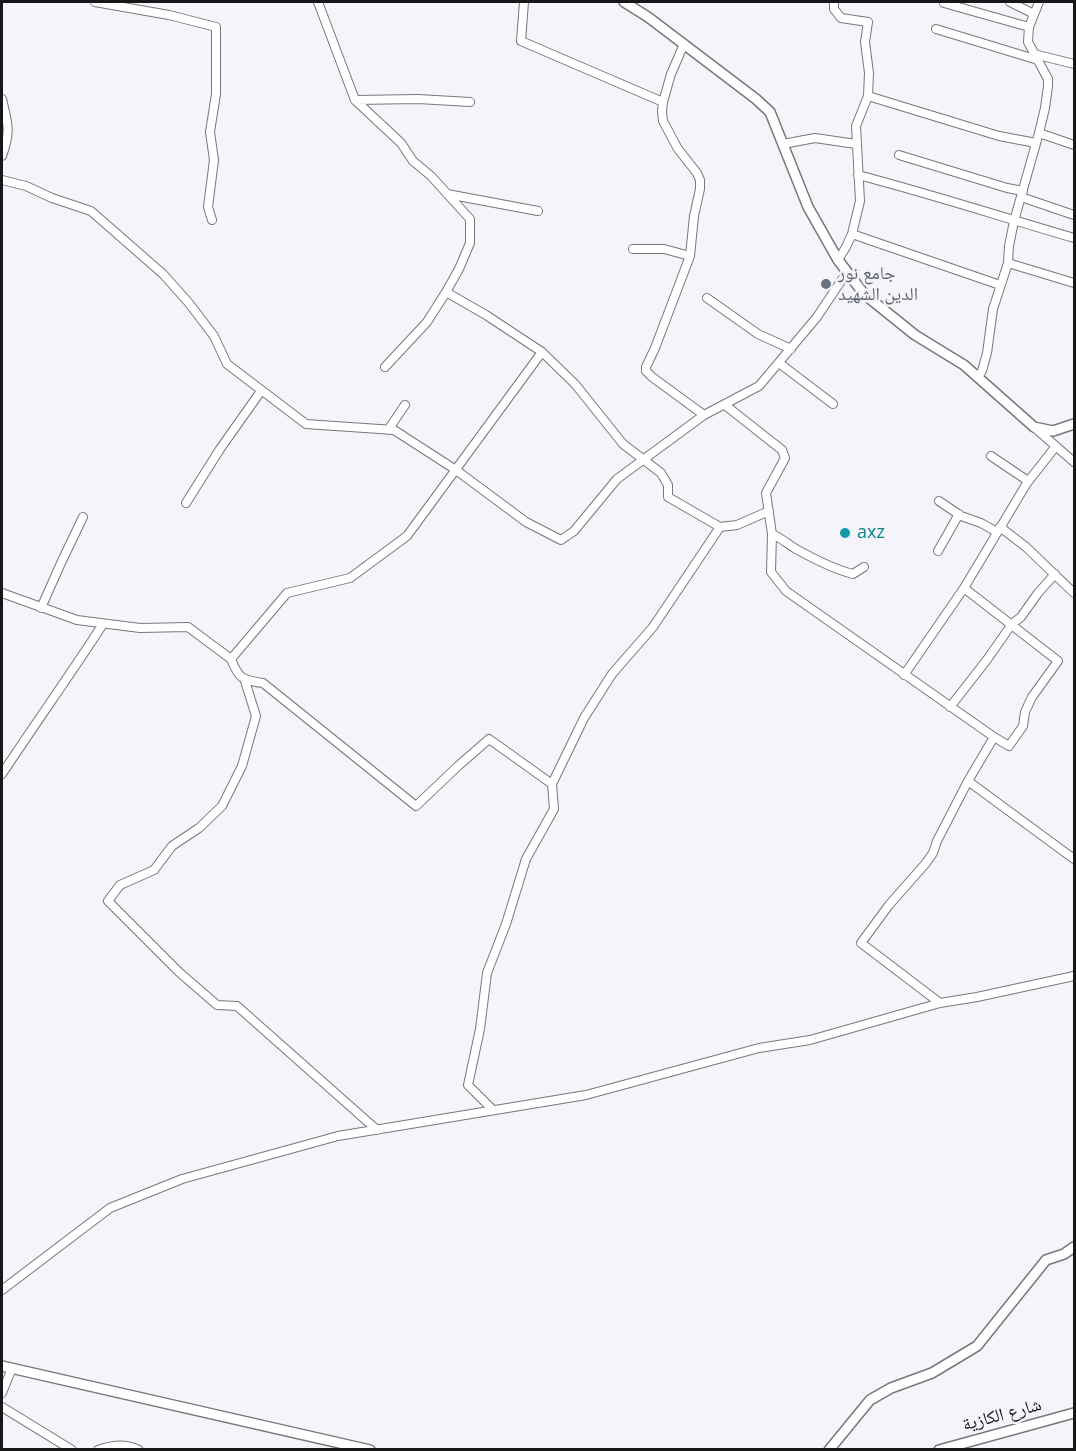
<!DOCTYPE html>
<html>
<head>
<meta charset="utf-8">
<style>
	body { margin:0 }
	#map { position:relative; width:1076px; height:1451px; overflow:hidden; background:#f4f4fa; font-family:"Open Sans",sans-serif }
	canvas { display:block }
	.frame { position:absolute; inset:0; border:3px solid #171719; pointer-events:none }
</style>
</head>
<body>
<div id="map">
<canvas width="1076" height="1451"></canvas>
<div class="frame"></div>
</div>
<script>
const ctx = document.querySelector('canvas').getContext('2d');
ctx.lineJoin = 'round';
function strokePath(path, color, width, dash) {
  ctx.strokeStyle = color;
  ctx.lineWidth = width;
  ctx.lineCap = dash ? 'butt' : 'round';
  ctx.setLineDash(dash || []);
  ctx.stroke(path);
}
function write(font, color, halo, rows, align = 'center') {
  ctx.font = font + ' "Open Sans","Noto Naskh Arabic",sans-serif';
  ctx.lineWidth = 5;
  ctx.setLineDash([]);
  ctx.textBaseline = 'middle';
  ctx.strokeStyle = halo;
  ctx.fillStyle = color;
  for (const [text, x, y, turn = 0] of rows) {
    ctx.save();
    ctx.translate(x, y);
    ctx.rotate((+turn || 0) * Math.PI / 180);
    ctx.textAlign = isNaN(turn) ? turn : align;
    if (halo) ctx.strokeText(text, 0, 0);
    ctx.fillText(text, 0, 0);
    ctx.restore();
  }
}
const minor = new Path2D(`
	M 95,2 L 169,15 L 216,27 L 216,94 L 210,132 L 214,160 L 208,207 L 212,220
	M 318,2 L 355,100 L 401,143 L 413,161 L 431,176 L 470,219 L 470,243 L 459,269 L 446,292 L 486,315 L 542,352 L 575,384 L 623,444 L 661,473 L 668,485 L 668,497 L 720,527 L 737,525 L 769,511
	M 524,2 L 521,41 L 663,102
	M 834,2 L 834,9 L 841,18 L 868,22 L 865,42 L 869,73 L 868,96 L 856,126 L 860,201 L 852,234 L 846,247 L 838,260
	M 1010,2 L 1034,14
	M 944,3 L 1029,27
	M 936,29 L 1038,60
	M 684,44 L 671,74 L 663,102 L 662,111 L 663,121 L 678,149 L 697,173 L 700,180 L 700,189 L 694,216 L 690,256 L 655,348 L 646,367 L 646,371 L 652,377 L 704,415
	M 1034,54 L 1074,64
	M 868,96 L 999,136 L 1036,143
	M 2,99 C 8,124 11,131 2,156
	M 355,100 L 418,99 L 470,102
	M 1039,133 L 1074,145
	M 783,144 L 815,138 L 856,144
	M 899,155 L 1007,188 L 1023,191
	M 858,175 C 931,194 1002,217 1074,238
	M 2,180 L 26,186 L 52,198 L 91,211 L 163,274 L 188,302 L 214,336 L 227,364 L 306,424 L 394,430 L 456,470 L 526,522 L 561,540 L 574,531 L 617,479 L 704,415 L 759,386 L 817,317 L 847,272
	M 447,194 L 538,211
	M 1021,197 L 1074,215
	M 852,234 L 1000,285
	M 633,249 L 664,249 L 690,256
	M 1008,263 L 1074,283
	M 707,298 L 758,334 L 791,349
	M 779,363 L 833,404
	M 385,367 L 427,322 L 446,292
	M 978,377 L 982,371 L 987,353 L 993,309 L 1008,263 L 1009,246 L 1014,221 L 1039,133 L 1045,108 L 1048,86 L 1048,79 L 1028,42 L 1029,27 L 1039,2
	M 725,405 L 782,450 L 785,458 L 766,493 L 772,534 L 771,572 L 786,591 L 994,737 L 968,781 L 937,841 L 933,853 L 926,863 L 889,905 L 861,943 L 940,1003
	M 1035,428 L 1074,462
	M 388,430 L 405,405
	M 991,456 L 1028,481
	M 939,501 L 961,516 L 981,523 L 997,532
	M 186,503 L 220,449 L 261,391
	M 1000,527 L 1026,547 L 1074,593
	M 772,534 C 781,538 788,544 796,549 C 814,559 833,569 853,574 L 864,567
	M 938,551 L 959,514
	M 964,588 L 1058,661 L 1032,697 L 1025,712 L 1023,726 L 1009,746 L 994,737
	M 2,593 L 77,620 L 140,628 L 188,627 L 231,659 L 287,593 L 350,578 L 407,536 L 542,352
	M 41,608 L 61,563 L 83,517
	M 231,659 C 239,679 242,680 263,683 L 416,806 L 458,766 L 489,739 L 552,784
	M 904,675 L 964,588 L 1027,483 L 1056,446
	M 245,681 L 256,716 L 242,766 L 222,806 L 199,828 L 172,846 L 154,870 L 120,885 L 108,901 L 179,972 L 217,1005 L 237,1006 L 377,1130
	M 950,707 L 986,661 L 1012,624 L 1021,617 L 1038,593 L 1055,574
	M 2,774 C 35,724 70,675 103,624
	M 968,781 L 1074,859
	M 493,1110 L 468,1085 L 480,1029 L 487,973 L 506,924 L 526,859 L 554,809 L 552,784 L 584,718 L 612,674 L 653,627 L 720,527
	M 2,1290 L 110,1208 L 182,1179 L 338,1136 L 586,1095 L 759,1048 L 810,1040 L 940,1003 L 977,997 L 1074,976
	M 2,1393 L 12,1368
	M 2,1407 L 72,1450
	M 98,1450 C 112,1445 125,1443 139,1450`);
const tertiary = new Path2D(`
	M 624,2 L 648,17 L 756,99 L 770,112 L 808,207 L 838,260 L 864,294 L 915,335 L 964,365 L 1034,427 L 1053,431 L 1074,424
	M 2,1366 L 370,1450
	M 829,1450 L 870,1400 L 891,1388 L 932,1373 L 977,1346 L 1046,1260 L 1064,1254 L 1074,1247
	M 939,1450 L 1074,1413`);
const markers = [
	[826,284,6,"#6b7280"],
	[845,533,6,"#0f9aa8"]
];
const worshipNames = [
	["جامع نور",838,274],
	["الدين الشهيد",838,295]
];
const cultureNames = [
	["axz",857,533]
];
const streetNames = [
	["شارع الكازية",1002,1415,-15]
];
strokePath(minor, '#77777c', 10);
strokePath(tertiary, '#77777c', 12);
strokePath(minor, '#fff', 8);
strokePath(tertiary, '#fff', 9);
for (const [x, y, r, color] of markers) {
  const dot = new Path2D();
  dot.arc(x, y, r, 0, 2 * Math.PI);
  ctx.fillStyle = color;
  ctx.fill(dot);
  strokePath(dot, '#f4f4fa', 2);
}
write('18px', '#5b616d', '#f4f4fa', worshipNames, 'left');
write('18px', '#0d838f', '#f4f4fa', cultureNames, 'left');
write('18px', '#171719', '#f4f4fa', streetNames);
</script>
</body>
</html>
